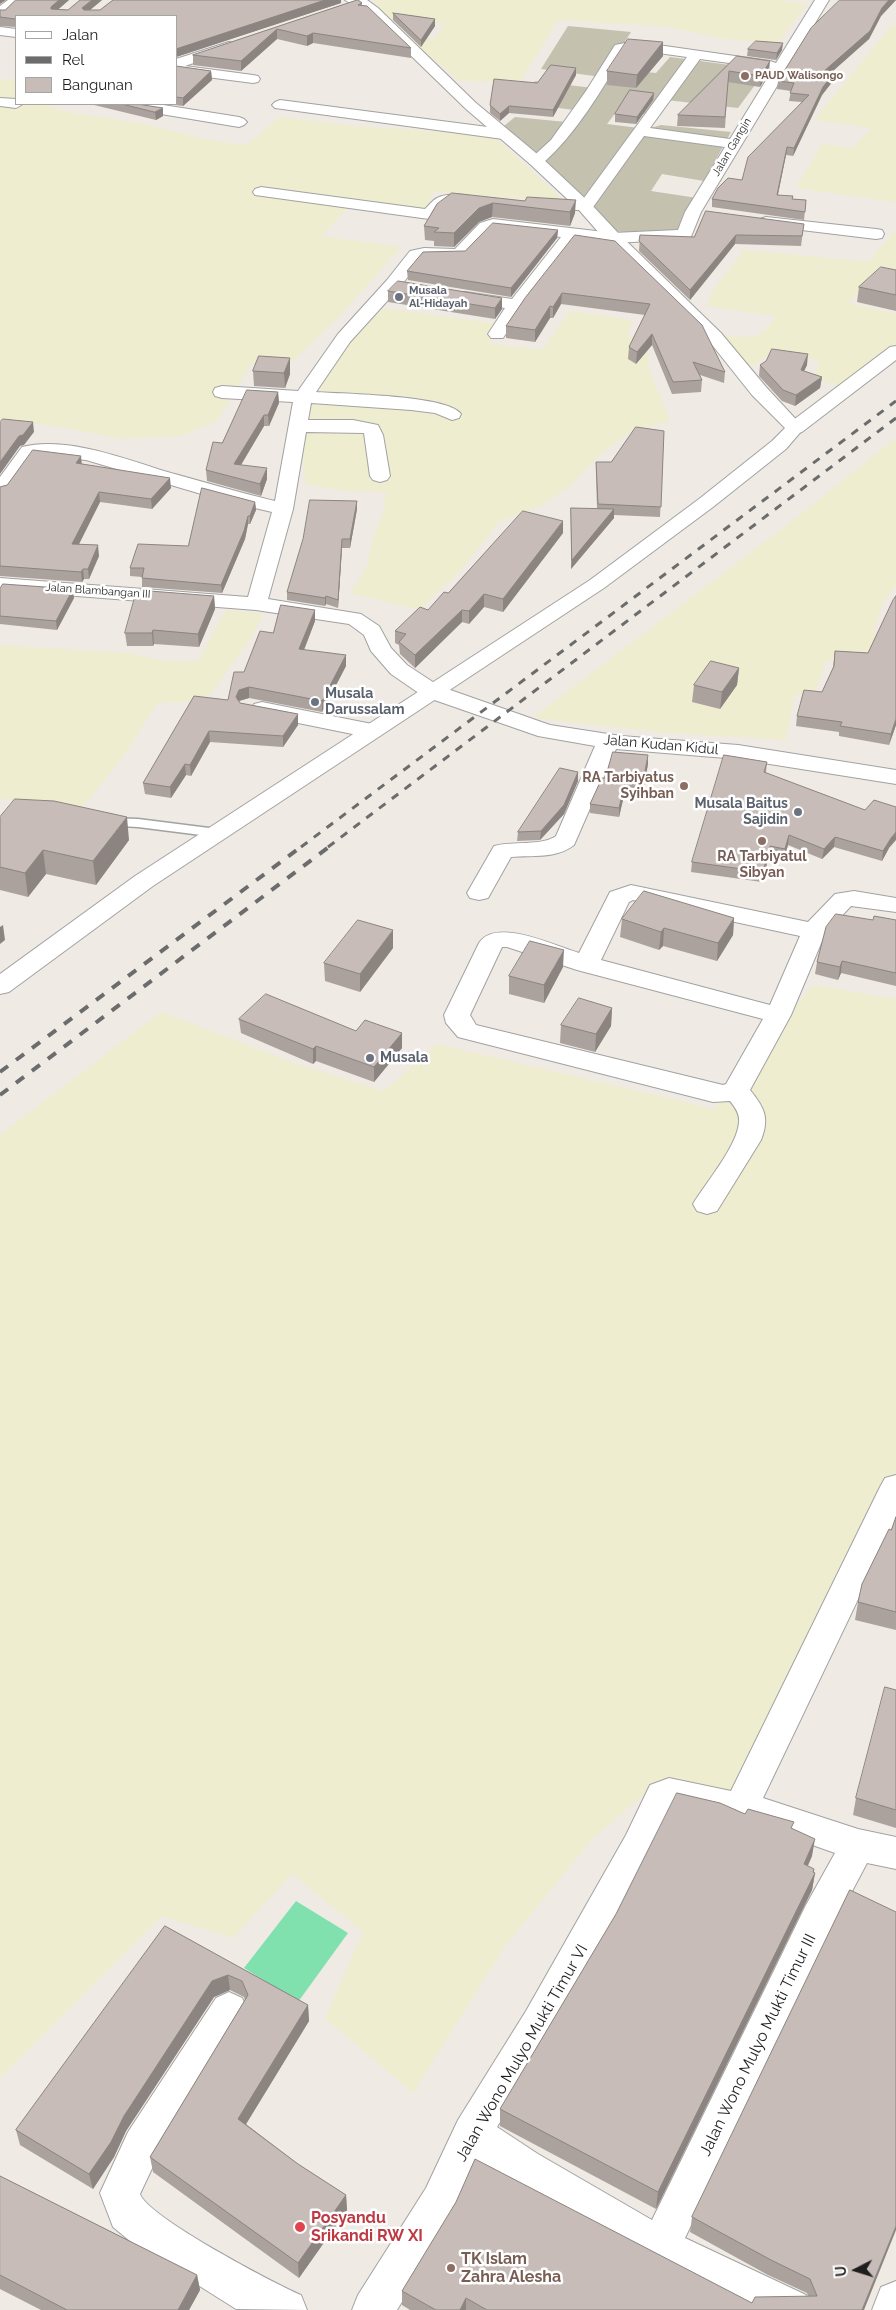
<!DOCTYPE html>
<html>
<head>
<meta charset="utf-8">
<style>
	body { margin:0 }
	#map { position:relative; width:896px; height:2310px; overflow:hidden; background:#efeae4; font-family:Raleway,sans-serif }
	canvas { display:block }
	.legend { position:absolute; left:15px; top:15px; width:162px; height:90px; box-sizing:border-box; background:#fff; border:1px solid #a5a5a5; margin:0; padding:6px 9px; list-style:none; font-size:15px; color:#1e1e1e }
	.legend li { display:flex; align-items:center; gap:10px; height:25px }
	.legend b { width:25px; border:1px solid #a5a5a5 }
	.north { position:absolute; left:831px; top:2245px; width:50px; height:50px; -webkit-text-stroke:4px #fff; paint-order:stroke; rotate:265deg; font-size:14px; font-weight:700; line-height:20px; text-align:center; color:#1e1e1e }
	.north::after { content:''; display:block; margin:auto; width:18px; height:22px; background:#1e1e1e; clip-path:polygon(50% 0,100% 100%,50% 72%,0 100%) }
</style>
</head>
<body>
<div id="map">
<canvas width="896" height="2310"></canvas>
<ul class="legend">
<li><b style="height:6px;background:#fff"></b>Jalan</li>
<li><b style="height:6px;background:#6c6c6c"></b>Rel</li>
<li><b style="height:14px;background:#c7bcb7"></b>Bangunan</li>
</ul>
<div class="north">U</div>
</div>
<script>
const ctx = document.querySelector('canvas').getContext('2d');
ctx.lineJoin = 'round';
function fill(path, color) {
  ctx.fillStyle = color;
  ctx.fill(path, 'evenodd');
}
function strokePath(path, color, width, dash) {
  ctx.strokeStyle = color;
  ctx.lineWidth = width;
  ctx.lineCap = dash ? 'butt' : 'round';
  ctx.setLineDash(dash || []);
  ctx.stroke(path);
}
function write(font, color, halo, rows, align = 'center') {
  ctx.font = font + ' Raleway,sans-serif';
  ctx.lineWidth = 5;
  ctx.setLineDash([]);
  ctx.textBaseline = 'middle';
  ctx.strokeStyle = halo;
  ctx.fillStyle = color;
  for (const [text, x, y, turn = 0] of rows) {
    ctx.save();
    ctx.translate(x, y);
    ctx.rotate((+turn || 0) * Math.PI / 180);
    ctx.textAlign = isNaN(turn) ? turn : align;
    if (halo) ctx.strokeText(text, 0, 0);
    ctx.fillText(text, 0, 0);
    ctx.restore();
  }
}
const construction = new Path2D(`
	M 568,26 L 631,32 L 608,68 L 656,73 L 670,57 L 730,65 L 755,85 L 738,108 L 666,100 L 652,115 L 617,111 L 607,124 L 647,129 L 661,125 L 731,132 L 704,181 L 662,174 L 651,191 L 697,198 L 679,236 L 611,231 L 504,126 L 515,117 L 566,122 L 574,110 L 521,103 L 535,81 L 593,88 L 602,77 L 541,69 Z`);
const farmland = new Path2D(`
	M 381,0 L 775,0 L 807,4 L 777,45 L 714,37 L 670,27 L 558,20 L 520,82 L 459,81 L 408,38 L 433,39 L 445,25 L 411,20 L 389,21 L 370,4 Z
	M 893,24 L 896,25 L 896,202 L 796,188 L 822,144 L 853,148 L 871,128 L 814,120 Z
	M 16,79 L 16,104 L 53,104 L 49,107 L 73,113 L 144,124 L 208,140 L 246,145 L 280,117 L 354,126 L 492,135 L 566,202 L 434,192 L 423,214 L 349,207 L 321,236 L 401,247 L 338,318 L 290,364 L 251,364 L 218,420 L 181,436 L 121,439 L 57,426 L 0,420 L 0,80 Z
	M 896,229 L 896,283 L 876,278 L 848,303 L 896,314 L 896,344 L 840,386 L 812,378 L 820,361 L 771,353 L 755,365 L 745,364 L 724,336 L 756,337 L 772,323 L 775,316 L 706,306 L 715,288 L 744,250 L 869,262 Z
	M 384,308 L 498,324 L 490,344 L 542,350 L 570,311 L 632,320 L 627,337 L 647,339 L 649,369 L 670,421 L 631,431 L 599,456 L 571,485 L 543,505 L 500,521 L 459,572 L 420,610 L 350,593 L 366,569 L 373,538 L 383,513 L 386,492 L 352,491 L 306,485 L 301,443 L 305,406 L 357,331 Z
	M 896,438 L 896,586 L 883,602 L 873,634 L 889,638 L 876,661 L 827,659 L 814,695 L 794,695 L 786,740 L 669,733 L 532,718 L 787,525 Z
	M 226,610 L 263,614 L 251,639 L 210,695 L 186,702 L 157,703 L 126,753 L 81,809 L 44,802 L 3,799 L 0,801 L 0,645 L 128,653 L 165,661 L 198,661 Z
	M 813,985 L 896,999 L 896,1472 L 873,1509 L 727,1801 L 653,1787 L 594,1837 L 505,1946 L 413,2093 L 325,2018 L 363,1932 L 292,1874 L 233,1938 L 162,1916 L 0,2078 L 0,1135 L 161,1012 L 297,1064 L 384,1091 L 437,1044 L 714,1109 Z`);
const pitch = new Path2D(`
	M 296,1901 L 348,1933 L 298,2002 L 244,1968 Z`);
const service = new Path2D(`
	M 105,818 L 138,819 L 217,829 L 224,833 L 217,837 L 138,827 L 100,825 L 98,822 L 100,819 Z`);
const minor = new Path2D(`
	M 8,0 L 24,0 L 5,16 L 0,17 L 0,6 Z
	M 815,0 L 829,0 L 701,212 L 690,239 L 613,243 L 577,239 L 523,308 L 503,338 L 491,338 L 488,334 L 505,308 L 465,302 L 459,301 L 456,297 L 459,293 L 465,292 L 512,299 L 561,237 L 494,229 L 465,258 L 422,259 L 399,288 L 350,342 L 316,392 C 342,394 448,395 461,414 L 459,418 L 452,420 L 435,413 L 411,410 L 311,403 L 308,420 L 353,420 L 378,425 L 383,435 L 390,476 L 387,480 L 380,482 L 373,480 L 370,476 L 364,433 L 306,432 L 293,509 L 268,599 L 361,614 L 379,626 L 391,648 L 407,665 L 439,686 L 550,725 L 621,736 L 738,745 L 896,770 L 896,784 L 738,759 L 616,749 L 574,845 C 556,859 533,855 511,857 L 488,898 L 479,900 L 470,898 L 467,893 L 494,846 C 511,841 543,846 556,836 L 595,746 L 538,736 L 423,696 L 391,674 L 371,651 L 364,635 L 349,624 L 256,610 L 0,590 L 0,578 L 248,597 L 272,512 L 225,501 L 86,460 L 35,456 L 7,494 L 0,496 L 0,477 L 22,447 C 65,436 123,458 164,471 C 201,481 237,492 275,501 L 293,402 L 222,398 L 215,396 L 213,392 L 215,388 L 222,386 L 298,391 L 338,334 L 387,280 L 410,251 L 424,248 L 455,249 L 480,223 L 493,219 L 613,233 L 678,230 L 685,212 L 725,147 L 644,136 L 591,210 L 553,210 L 547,208 L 545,205 L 547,202 L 581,202 L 687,57 L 644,51 L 625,51 C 601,91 577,133 542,164 L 530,164 L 528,161 L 551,140 L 586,91 L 615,45 L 630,42 L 644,43 L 770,61 L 776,63 ZM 700,59 L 773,69 L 730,139 L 650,128 Z
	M 0,27 L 16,29 L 16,37 L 0,35 Z
	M 229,42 L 234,43 L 236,46 L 234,49 L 185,66 L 253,75 L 258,76 L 260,79 L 258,82 L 253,83 L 176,73 L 176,59 Z
	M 0,98 L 16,99 L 16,104 L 23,104 L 16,108 L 0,106 Z
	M 280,100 L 503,129 L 508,131 L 511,134 L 508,137 L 503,139 L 275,108 L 272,105 L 275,102 Z
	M 123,104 L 157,104 L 239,117 L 244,119 L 247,122 L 244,125 L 239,127 L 131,109 Z
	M 261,187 L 425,209 C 429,205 433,200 437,198 C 446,193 465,194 474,197 L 476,200 L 474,203 L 447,206 L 435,217 L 429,219 L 255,195 L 253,192 L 255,189 Z
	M 766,217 L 876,229 L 882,230 L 884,234 L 882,238 L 876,239 L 760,225 L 758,222 L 760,219 Z
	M 896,346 L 896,360 L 802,432 L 795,434 L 788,432 L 786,428 L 788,424 L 890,347 Z
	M 262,702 L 372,724 L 380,726 L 383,731 L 380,736 L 372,738 L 254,714 L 251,709 L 254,704 Z
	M 631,885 L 808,922 L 835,894 L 854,891 L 896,898 L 896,912 L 851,906 L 825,934 L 791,1015 L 750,1090 C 764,1107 770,1118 761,1140 L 717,1211 L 707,1214 L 697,1211 L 693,1204 C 705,1184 738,1145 739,1122 C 740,1114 735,1107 730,1101 L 713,1102 L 458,1037 L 446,1023 L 444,1015 L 479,943 C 496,917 555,946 579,953 L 610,892 ZM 633,900 L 800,936 L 770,1005 L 601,960 L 629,902 ZM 502,947 L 507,947 L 577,970 L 763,1019 L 726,1084 L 723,1085 L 476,1025 L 470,1015 Z
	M 896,1475 L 896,1520 L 763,1798 L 858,1829 L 896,1837 L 896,1869 L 867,1863 L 832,1929 L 685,2238 L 806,2295 L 812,2310 L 746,2310 L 646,2261 L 510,2182 L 479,2161 L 454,2216 L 397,2310 L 352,2310 L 358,2295 L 426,2188 L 458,2120 L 526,2011 L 626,1835 L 650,1785 L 669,1778 L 731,1791 L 880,1487 L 885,1478 ZM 674,1809 L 767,1829 L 835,1853 L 806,1905 L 652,2220 L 538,2154 L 497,2127 C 560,2024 624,1919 674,1809 Z
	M 229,1992 L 242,1998 L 248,2010 L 242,2022 L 156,2160 L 140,2194 C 148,2217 273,2283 301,2295 L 307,2310 L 236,2309 L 136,2246 L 113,2227 L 100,2193 L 128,2132 L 216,1998 Z
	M 896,2281 L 896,2310 L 872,2310 L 881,2287 Z`);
const tertiary = new Path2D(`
	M 345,0 L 367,0 L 378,8 L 476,103 L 542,158 L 591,204 L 619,234 L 721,333 L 766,387 L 804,428 L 786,449 L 713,507 L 604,588 L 153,886 L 9,992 L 0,994 L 0,974 L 135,876 L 590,580 L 699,499 L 772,441 L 785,428 L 752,395 L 709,341 L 607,242 L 579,210 L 530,164 L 466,109 L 368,14 Z`);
const railFar1 = new Path2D(`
	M 301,847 L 896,401
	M 328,847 L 896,418`);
const rail = new Path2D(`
	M 0,1072 L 302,846
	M 0,1095 L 330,846`);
const wall = new Path2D(`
	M 16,0 L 69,0 L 58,9 L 68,10 L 102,0 L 90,10 L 100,10 L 113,0 L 341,0 L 341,3 L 176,57 L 176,16 L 16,16 L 16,27 L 0,26 L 0,10 L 5,10 Z
	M 358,0 L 362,3 L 362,5 L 411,48 L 411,58 L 313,43 L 307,46 L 277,39 L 241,71 L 193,65 L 193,55 Z
	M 840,0 L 896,0 L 881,16 L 869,39 L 830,73 L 833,81 L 822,95 L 793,156 L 786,155 L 778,195 L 793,199 L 806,200 L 804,220 L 712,207 L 712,199 L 742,180 L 802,102 L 789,101 L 791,91 L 777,89 L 778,81 Z
	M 393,13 L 435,19 L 435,26 L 421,47 L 393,20 Z
	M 663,42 L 663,56 L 636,88 L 607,85 L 607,71 Z
	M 748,49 L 782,50 L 776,60 L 747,56 Z
	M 737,56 L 769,71 L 760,87 L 728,82 L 725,128 L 677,126 L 678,115 Z
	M 176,66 L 211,71 L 212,80 L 183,106 L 168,104 L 176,104 Z
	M 576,68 L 576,75 L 553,117 L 509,113 L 500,121 L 490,113 L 490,105 Z
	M 654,93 L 653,100 L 636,124 L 615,122 L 615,114 Z
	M 90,104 L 137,104 L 163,108 L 163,116 L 156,120 Z
	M 525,201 L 575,213 L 570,226 L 492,217 L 479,222 L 454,247 L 434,246 L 434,241 L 425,240 L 424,226 L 437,204 Z
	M 804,224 L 801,246 L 735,244 L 690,300 L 639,251 L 640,235 L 694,237 Z
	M 558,230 L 557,238 L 511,297 L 408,280 L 407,271 L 465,251 Z
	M 575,235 L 725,372 L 724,383 L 700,375 L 702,380 L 701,392 L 672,394 L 652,345 L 636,364 L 628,359 L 629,347 L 645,315 L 561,304 L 553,318 L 550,318 L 535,342 L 506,338 L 506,326 Z
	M 896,270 L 896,311 L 857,302 L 859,287 Z
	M 388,291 L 502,309 L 495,319 L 388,302 Z
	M 259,356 L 290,374 L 285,388 L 254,386 L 253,371 Z
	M 760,365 L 807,365 L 804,371 L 822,377 L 820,388 L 795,406 L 782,401 L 759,376 Z
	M 278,392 L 279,403 L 269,426 L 264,426 L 241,465 L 267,479 L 261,496 L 207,481 L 206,470 L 222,443 Z
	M 664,431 L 660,517 L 614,515 L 614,518 L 571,569 L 571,508 L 597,509 L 596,473 L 596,462 L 611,462 Z
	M 82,464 L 171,488 L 152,509 L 100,502 L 79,544 L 99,556 L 89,579 L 84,579 L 82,582 L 0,576 L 0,487 Z
	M 255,502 L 256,510 L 250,524 L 248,524 L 245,539 L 222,593 L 142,587 L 142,577 L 130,576 L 130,568 L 188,546 Z
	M 357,509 L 350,548 L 342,548 L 338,608 L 326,604 L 325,606 L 287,600 L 287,592 Z
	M 563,533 L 503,612 L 484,607 L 469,624 L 462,622 L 415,668 L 400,654 L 399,645 L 395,643 L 395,631 L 428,610 L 448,593 Z
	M 0,589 L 74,598 L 57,630 L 0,624 Z
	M 214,596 L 215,609 L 199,647 L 154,644 L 153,646 L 127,646 L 125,633 Z
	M 896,596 L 896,725 L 889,745 L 839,736 L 839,732 L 796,726 L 797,716 L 822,692 L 833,668 L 835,651 L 868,653 Z
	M 315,621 L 304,650 L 346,655 L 346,666 L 322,712 L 249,698 L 239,701 L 240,703 L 298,714 L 298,725 L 283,747 L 210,742 L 191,776 L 186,775 L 171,798 L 145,794 L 143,783 L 228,700 L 244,672 L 273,633 Z
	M 739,668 L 737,685 L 720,709 L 692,702 L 694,685 Z
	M 767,762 L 766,773 L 889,848 L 882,861 L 834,847 L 822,859 L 788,845 L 784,858 L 769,856 L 762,882 L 691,872 L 692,862 Z
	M 648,764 L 643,791 L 625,789 L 619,817 L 590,813 L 590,804 L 605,778 Z
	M 578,772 L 578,781 L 564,814 L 540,840 L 517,841 L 518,832 Z
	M 0,817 L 129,840 L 96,885 L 46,874 L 28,897 L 0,890 Z
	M 734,918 L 733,935 L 717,961 L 663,946 L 659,950 L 620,937 L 622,919 Z
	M 873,920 L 896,920 L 896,986 L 841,973 L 838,980 L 815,974 L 817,962 Z
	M 393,948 L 360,992 L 325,981 L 324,963 Z
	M 563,967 L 544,1003 L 509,994 L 509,976 Z
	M 612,1008 L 611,1026 L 595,1052 L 560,1043 L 561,1025 Z
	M 239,1019 L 356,1031 L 402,1033 L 402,1048 L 374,1082 L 316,1061 L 313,1064 L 241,1033 Z
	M 896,1517 L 896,1630 L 855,1620 L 858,1602 L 891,1530 Z
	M 896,1690 L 896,1828 L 853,1815 L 856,1798 Z
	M 745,1814 L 793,1829 L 812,1856 L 808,1866 L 815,1873 L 812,1890 L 656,2209 L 500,2126 L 500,2109 Z
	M 850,1890 L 864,2310 L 410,2310 L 402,2305 L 402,2291 L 752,2303 L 808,2296 L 807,2293 L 768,2275 L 690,2232 L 692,2217 Z
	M 165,1926 L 308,2005 L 309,2021 L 246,2124 L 298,2164 L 346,2195 L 347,2210 L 299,2278 L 153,2172 L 150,2157 L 245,2000 L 244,1997 L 230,1990 L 214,1997 L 126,2131 L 114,2157 L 93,2189 L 20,2145 L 16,2130 Z
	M 0,2176 L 197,2275 L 200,2290 L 189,2310 L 41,2310 L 0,2289 Z`);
const shadedWall = new Path2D(`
	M 0,0 L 6,0 L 0,4 Z
	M 59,0 L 69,0 L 52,15 L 51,7 Z
	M 92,0 L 102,0 L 83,16 L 82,8 Z
	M 325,0 L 341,0 L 341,3 L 176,57 L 176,49 Z
	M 889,0 L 896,0 L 881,16 L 869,39 L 823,80 L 823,72 Z
	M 435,19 L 435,26 L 421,47 L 421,40 Z
	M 277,29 L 277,39 L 241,71 L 241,61 Z
	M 313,33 L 313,43 L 307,46 L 307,36 Z
	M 663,42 L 663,56 L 636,88 L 637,75 Z
	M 783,43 L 782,50 L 776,60 L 777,53 Z
	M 770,61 L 769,71 L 760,87 L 761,76 Z
	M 576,68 L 576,75 L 553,117 L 553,110 Z
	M 211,71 L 212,80 L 183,106 L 183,98 Z
	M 833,74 L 833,81 L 822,95 L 793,156 L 794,148 L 823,87 Z
	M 654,93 L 653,100 L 636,124 L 637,117 Z
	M 509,106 L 509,113 L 500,121 L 500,114 Z
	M 163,108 L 163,116 L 156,120 L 155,112 Z
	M 787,147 L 786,155 L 776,203 L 777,195 Z
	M 576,200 L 575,213 L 570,226 L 570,212 Z
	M 493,203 L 492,217 L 479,222 L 454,247 L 454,233 L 479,208 Z
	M 558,230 L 557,238 L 511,297 L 511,288 Z
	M 736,235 L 735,244 L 690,300 L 690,290 Z
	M 562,293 L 561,304 L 553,318 L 553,307 Z
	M 502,298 L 502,309 L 495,319 L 495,308 Z
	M 550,306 L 550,318 L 535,342 L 535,330 Z
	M 652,334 L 652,345 L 636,364 L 637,352 Z
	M 808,354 L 807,365 L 799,381 L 801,370 Z
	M 290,358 L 290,374 L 285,388 L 284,373 Z
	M 822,377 L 820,388 L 795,406 L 796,395 Z
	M 278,392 L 279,403 L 269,426 L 268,415 Z
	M 264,415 L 264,426 L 235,475 L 234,464 Z
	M 33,422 L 34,432 L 24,445 L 20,446 L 0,474 L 0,462 L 19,436 Z
	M 81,456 L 82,466 L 76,463 Z
	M 267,468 L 267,479 L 261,496 L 260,484 Z
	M 170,478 L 171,488 L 152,509 L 151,499 Z
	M 99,492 L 100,502 L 74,554 L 72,544 Z
	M 357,501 L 357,509 L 350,548 L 350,539 Z
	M 255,502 L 256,510 L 250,524 L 250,516 Z
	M 614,509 L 614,518 L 571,569 L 572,560 Z
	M 248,516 L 248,524 L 245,539 L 222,593 L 221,585 Z
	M 563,521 L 563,533 L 503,612 L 503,599 Z
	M 342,539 L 342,548 L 338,608 L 338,600 Z
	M 98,545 L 99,556 L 89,579 L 88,569 Z
	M 83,569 L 84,579 L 82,582 L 81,572 Z
	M 73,589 L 74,598 L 57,630 L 56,621 Z
	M 484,594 L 484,607 L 469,624 L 469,611 Z
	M 214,596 L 215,609 L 199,647 L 198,634 Z
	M 326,596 L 326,604 L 325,606 L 325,598 Z
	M 315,610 L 315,621 L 300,660 L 299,649 Z
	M 462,610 L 462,622 L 415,668 L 415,655 Z
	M 153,630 L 154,644 L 153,646 L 152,633 Z
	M 346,655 L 346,666 L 322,712 L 322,701 Z
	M 739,668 L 737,685 L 720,709 L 722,692 Z
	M 249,687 L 249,698 L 239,701 L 236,708 L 236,697 L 239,690 Z
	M 298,714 L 298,725 L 283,747 L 283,736 Z
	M 896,719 L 896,725 L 889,745 L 891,734 Z
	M 209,731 L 210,742 L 191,776 L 190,765 Z
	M 648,755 L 648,764 L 643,791 L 643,782 Z
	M 185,764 L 186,775 L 171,798 L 170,787 Z
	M 578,772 L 578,781 L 564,814 L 540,840 L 541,831 Z
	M 625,783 L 625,792 L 619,817 L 619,808 Z
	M 127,817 L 129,840 L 96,885 L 93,861 Z
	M 896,832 L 896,840 L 889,848 L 882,861 L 883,851 L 891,838 Z
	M 789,835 L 788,845 L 784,858 L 785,849 Z
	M 835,837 L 834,847 L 822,859 L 824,849 Z
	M 770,846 L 769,856 L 762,882 L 763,872 Z
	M 43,850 L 46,874 L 28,897 L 25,873 Z
	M 734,918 L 733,935 L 717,961 L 718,943 Z
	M 3,925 L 5,940 L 0,944 L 0,927 Z
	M 664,928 L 663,946 L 659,950 L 661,932 Z
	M 393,930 L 393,948 L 360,992 L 360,974 Z
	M 564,950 L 563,967 L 544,1003 L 544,985 Z
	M 842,961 L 841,973 L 838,980 L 840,967 Z
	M 612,1008 L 611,1026 L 595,1052 L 596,1034 Z
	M 402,1033 L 402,1048 L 374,1082 L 374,1067 Z
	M 316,1046 L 316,1061 L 313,1064 L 313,1049 Z
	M 815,1839 L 812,1856 L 800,1881 L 804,1864 Z
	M 814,1869 L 813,1878 L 815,1873 L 812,1890 L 656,2209 L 658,2192 Z
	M 228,1975 L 230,1990 L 214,1997 L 126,2131 L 114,2157 L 93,2189 L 89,2174 L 124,2116 L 212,1981 Z
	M 308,2005 L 309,2021 L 240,2134 L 238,2119 Z
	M 346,2195 L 347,2210 L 299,2278 L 298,2263 Z
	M 896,2226 L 896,2230 L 864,2310 L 862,2310 Z
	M 197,2275 L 200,2290 L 189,2310 L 178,2310 Z
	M 466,2298 L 466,2310 L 460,2310 Z`);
const building = new Path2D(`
	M 16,0 L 59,0 L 51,7 L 51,9 L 68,10 L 80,0 L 92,0 L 82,8 L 84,10 L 100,10 L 113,0 L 325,0 L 176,49 L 176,16 L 16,16 L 16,22 L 15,19 L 0,17 L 0,10 L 5,10 Z
	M 358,0 L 362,3 L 358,5 L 367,6 L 411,48 L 313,33 L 307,36 L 277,29 L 241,61 L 193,55 Z
	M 840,0 L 889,0 L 882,8 L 870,31 L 823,72 L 833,74 L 823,87 L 794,148 L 787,147 L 777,195 L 793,196 L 792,199 L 806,200 L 805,212 L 712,199 L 718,188 L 728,178 L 742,180 L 748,157 L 809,95 L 790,93 L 794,83 L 778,81 L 811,28 Z
	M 393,13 L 435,19 L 421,40 Z
	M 628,39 L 663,42 L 637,75 L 607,71 Z
	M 756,41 L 783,43 L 777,53 L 748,49 Z
	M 737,56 L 770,61 L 761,76 L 729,71 L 725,117 L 678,115 Z
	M 551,65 L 576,68 L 553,110 L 509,106 L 500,114 L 490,105 L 494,79 L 537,83 Z
	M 176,66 L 211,71 L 183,98 L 176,97 Z
	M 630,90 L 654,93 L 637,117 L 615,114 Z
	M 122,104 L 137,104 L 163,108 L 155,112 Z
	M 452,193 L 525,201 L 527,197 L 576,200 L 570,212 L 493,203 L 479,208 L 454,233 L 434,232 L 439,228 L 424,226 L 437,204 Z
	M 706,211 L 804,224 L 802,236 L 736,235 L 690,290 L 639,241 L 640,235 L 694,237 Z
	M 493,223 L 558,230 L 511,288 L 407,271 L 423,252 L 465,251 Z
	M 575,235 L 615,241 L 702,325 L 725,372 L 693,362 L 702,380 L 673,382 L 652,334 L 637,352 L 629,347 L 650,304 L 562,293 L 553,307 L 550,306 L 535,330 L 506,326 L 525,298 Z
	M 881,267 L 896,270 L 896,295 L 859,287 Z
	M 398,281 L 502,298 L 495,308 L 388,291 Z
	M 772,349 L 808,354 L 801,370 L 822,377 L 796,395 L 783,390 L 760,365 L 766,361 Z
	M 259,356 L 290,358 L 284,373 L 253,371 Z
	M 247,390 L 278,392 L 268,415 L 264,415 L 234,464 L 267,468 L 260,484 L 206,470 L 213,442 L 222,443 Z
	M 3,419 L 33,422 L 23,435 L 19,436 L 0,462 L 0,422 Z
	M 636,427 L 664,431 L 661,507 L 598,504 L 596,462 L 611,462 Z
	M 33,450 L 81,456 L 76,463 L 170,478 L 151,499 L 99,492 L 72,544 L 98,545 L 88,569 L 83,569 L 81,572 L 0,566 L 0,487 L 7,485 Z
	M 202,488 L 255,502 L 250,516 L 248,516 L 244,531 L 221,585 L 142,578 L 144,568 L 130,568 L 138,544 L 188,546 Z
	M 310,500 L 357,501 L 350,539 L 342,539 L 338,600 L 326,596 L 325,598 L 287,592 L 303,539 Z
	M 571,508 L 614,509 L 572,560 Z
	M 523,511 L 563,521 L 503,599 L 484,594 L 469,611 L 462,610 L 415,655 L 399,642 L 406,634 L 395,631 L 420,607 L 428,610 L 444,592 L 448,593 Z
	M 3,584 L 73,589 L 56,621 L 0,616 L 0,589 Z
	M 137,590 L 214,596 L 198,634 L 153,630 L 152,633 L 125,633 Z
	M 896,596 L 896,719 L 891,734 L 840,726 L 842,722 L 797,716 L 804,690 L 822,692 L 834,666 L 835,651 L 868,653 L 893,600 Z
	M 281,605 L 315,610 L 299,649 L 346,655 L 322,701 L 249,687 L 239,690 L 236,697 L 240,703 L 298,714 L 283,736 L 209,731 L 190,765 L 185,764 L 170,787 L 143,783 L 194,696 L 228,700 L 234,672 L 244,672 L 260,631 L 273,633 Z
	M 711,661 L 739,668 L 722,692 L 694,685 Z
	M 613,752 L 648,755 L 643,782 L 605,778 L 625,783 L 619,808 L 590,804 L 602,778 L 605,778 Z
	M 724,755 L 767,762 L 764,772 L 865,810 L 874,800 L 896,807 L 896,832 L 891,838 L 883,851 L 835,837 L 824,849 L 789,835 L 785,849 L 770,846 L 763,872 L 692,862 Z
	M 560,768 L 578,772 L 564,805 L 541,831 L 518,832 Z
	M 15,799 L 54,801 L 127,817 L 93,861 L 43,850 L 25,873 L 0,867 L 0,817 Z
	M 644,891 L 734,918 L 718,943 L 664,928 L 661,932 L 622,919 Z
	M 836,914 L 873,920 L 874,916 L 896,920 L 896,973 L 842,961 L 840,967 L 817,962 L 826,927 Z
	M 358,920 L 393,930 L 360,974 L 324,963 Z
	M 530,941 L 564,950 L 544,985 L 509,976 Z
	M 266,994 L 356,1031 L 365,1020 L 402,1033 L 374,1067 L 316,1046 L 313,1049 L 239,1019 Z
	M 579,998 L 612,1008 L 596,1034 L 561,1025 Z
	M 896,1517 L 896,1612 L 858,1602 L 862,1584 L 889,1529 L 891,1530 Z
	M 885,1687 L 896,1690 L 896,1810 L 856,1798 Z
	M 677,1793 L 720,1803 L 745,1814 L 748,1809 L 794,1822 L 791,1828 L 815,1839 L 804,1864 L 814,1869 L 813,1872 L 815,1873 L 658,2192 L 500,2109 L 616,1914 Z
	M 850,1890 L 896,1912 L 896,2226 L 862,2310 L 487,2310 L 466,2298 L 460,2310 L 436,2310 L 402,2291 L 456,2202 L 475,2159 L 752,2303 L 755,2297 L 817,2296 L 810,2279 L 771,2260 L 692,2217 Z
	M 165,1926 L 308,2005 L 238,2119 L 298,2164 L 346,2195 L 298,2263 L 150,2157 L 248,1995 L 242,1981 L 228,1975 L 212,1981 L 124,2116 L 111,2142 L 89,2174 L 16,2130 Z
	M 0,2176 L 197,2275 L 178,2310 L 67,2310 L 0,2275 Z`);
const markers = [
	[745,76,5,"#8d6e63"],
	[399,297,5,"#6b7280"],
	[315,702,5,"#6b7280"],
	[684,786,5,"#8d6e63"],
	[798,812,5,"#6b7280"],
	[762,841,5,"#8d6e63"],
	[370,1058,5,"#6b7280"],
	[300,2227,6,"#e0444e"],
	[451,2268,5,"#8d6e63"]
];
const farEducationnames = [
	["PAUD Walisongo",755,76]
];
const farStreetnames = [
	["Jalan Gangin",732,147,-59],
	["Jalan Blambangan III",98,591,4]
];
const farWorshipnames = [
	["Musala",409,291],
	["Al-Hidayah",409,304]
];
const worshipNames = [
	["Musala",325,694],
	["Darussalam",325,710],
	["Musala Baitus",788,804,"right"],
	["Sajidin",788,820,"right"],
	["Musala",380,1058]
];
const streetNames = [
	["Jalan Kudan Kidul",661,745,5]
];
const educationNames = [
	["RA Tarbiyatus",674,778],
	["Syihban",674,794],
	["RA Tarbiyatul",762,857,"center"],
	["Sibyan",762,873,"center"]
];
const nearStreetnames = [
	["Jalan Wono Mulyo Mukti Timur III",758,2045,-64],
	["Jalan Wono Mulyo Mukti Timur VI",522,2053,-60]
];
const nearHealthnames = [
	["Posyandu",311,2218],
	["Srikandi RW XI",311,2236]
];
const nearEducationnames = [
	["TK Islam",461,2259],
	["Zahra Alesha",461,2277]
];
fill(construction, '#c4c1af');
fill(farmland, '#efedcf');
fill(pitch, '#80e0ae');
strokePath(service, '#a2a2a2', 3);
strokePath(minor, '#a2a2a2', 2);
strokePath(tertiary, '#a2a2a2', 2);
fill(service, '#fff');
fill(minor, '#fff');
fill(tertiary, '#fff');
strokePath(railFar1, '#6c6c6c', 3, [8, 8]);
strokePath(rail, '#6c6c6c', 4, [10, 10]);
fill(wall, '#aba29d');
fill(shadedWall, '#8b8480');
fill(building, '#c7bcb7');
strokePath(building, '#8b8480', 1);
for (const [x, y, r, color] of markers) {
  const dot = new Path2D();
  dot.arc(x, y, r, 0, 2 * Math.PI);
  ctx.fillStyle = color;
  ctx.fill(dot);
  strokePath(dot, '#fff', 2);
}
write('bold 11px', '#785e54', '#fff', farEducationnames, 'left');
write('11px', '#1e1e1e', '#fff', farStreetnames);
write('bold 11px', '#5b616d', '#fff', farWorshipnames, 'left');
write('bold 14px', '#5b616d', '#fff', worshipNames, 'left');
write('14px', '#1e1e1e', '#fff', streetNames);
write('bold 14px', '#785e54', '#fff', educationNames, 'right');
write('16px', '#1e1e1e', '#fff', nearStreetnames);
write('bold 16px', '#be3a42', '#fff', nearHealthnames, 'left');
write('bold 16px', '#785e54', '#fff', nearEducationnames, 'left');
</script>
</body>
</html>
